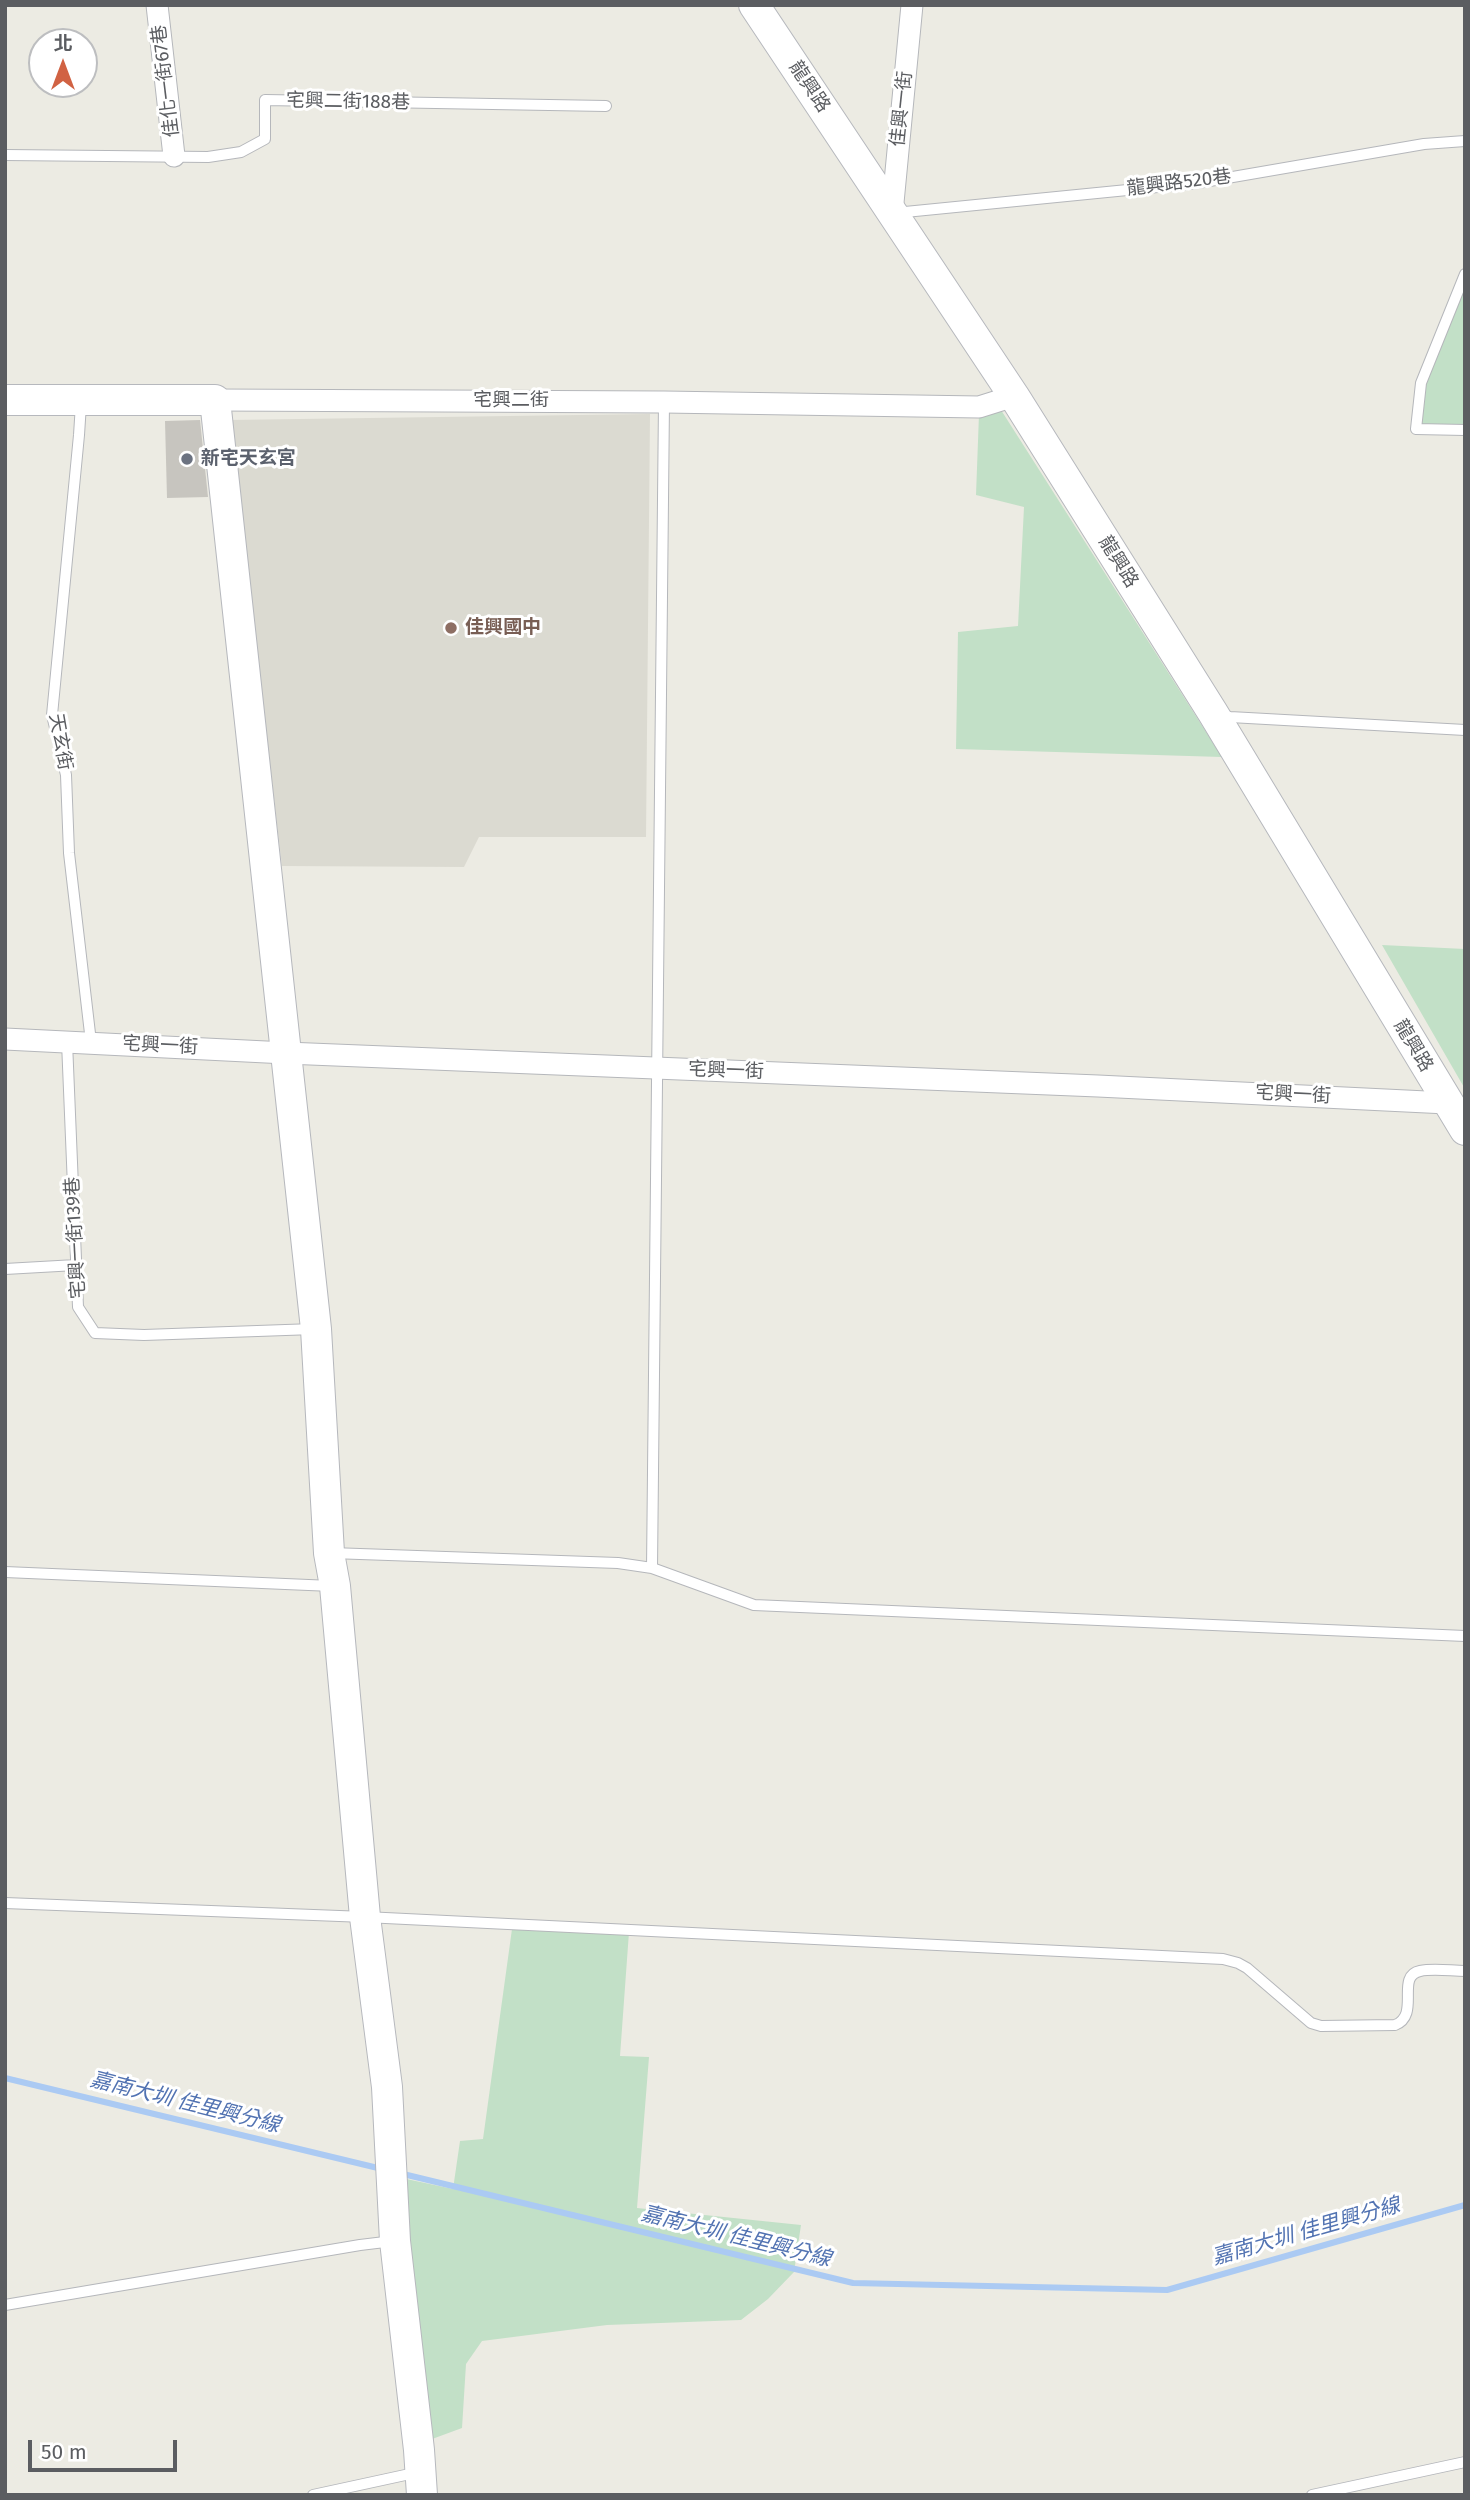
<!DOCTYPE html>
<html>
<head>
<meta charset="utf-8">
<style>
	body { margin:0 }
	#map { position:relative; width:1470px; height:2500px; overflow:hidden; background:#ecebe3; font-family:"Fira Sans","Noto Sans TC",sans-serif }
	canvas { display:block }
	.frame { position:absolute; inset:0; border:7px solid #5b5d61; pointer-events:none }
	.north { position:absolute; left:28px; top:28px; width:70px; height:70px; box-sizing:border-box; background:#fff; border:2px solid #bdbec0; border-radius:50%; rotate:0deg; font-size:19px; font-weight:700; line-height:28px; text-align:center; color:#5b5d61 }
	.north::after { content:''; display:block; margin:auto; width:24px; height:32px; background:#d16243; clip-path:polygon(50% 0,100% 100%,50% 72%,0 100%) }
	.scale { position:absolute; left:28px; top:2440px; width:149px; height:32px; box-sizing:border-box; border:4px solid #5b5d61; border-top:0; padding-left:9px; font-size:21px; line-height:24px; white-space:nowrap; color:#5b5d61; -webkit-text-stroke:5px #fff; paint-order:stroke }
</style>
</head>
<body>
<div id="map">
<canvas width="1470" height="2500"></canvas>
<div class="frame"></div>
<div class="north">北</div>
<div class="scale">50 m</div>
</div>
<script>
const ctx = document.querySelector('canvas').getContext('2d');
ctx.lineJoin = 'round';
function fill(path, color) {
  ctx.fillStyle = color;
  ctx.fill(path, 'evenodd');
}
function strokePath(path, color, width, dash) {
  ctx.strokeStyle = color;
  ctx.lineWidth = width;
  ctx.lineCap = dash ? 'butt' : 'round';
  ctx.setLineDash(dash || []);
  ctx.stroke(path);
}
function write(font, color, halo, rows, align = 'center') {
  ctx.font = font + ' "Fira Sans","Noto Sans TC",sans-serif';
  ctx.lineWidth = 6;
  ctx.setLineDash([]);
  ctx.textBaseline = 'middle';
  ctx.strokeStyle = halo;
  ctx.fillStyle = color;
  for (const [text, x, y, turn = 0] of rows) {
    ctx.save();
    ctx.translate(x, y);
    ctx.rotate((+turn || 0) * Math.PI / 180);
    ctx.textAlign = isNaN(turn) ? turn : align;
    if (halo) ctx.strokeText(text, 0, 0);
    ctx.fillText(text, 0, 0);
    ctx.restore();
  }
}
const education = new Path2D(`
	M 650,414 L 646,837 L 479,837 L 464,867 L 282,866 L 229,420 Z`);
const green = new Path2D(`
	M 1465,274 L 1465,430 L 1416,429 L 1421,383 Z
	M 1001,410 L 1222,757 L 956,749 L 958,632 L 1018,626 L 1024,507 L 976,495 L 979,414 Z
	M 1382,945 L 1465,949 L 1465,1089 Z
	M 512,1929 L 629,1932 L 620,2056 L 649,2057 L 637,2208 L 801,2225 L 794,2272 L 768,2299 L 741,2320 L 607,2325 L 482,2341 L 466,2364 L 462,2428 L 424,2442 L 397,2177 L 453,2189 L 460,2141 L 483,2139 Z`);
const stream = new Path2D(`
	M 5,2078 L 382,2169
	M 399,2173 L 853,2283 L 1167,2290 L 1465,2205`);
const building = new Path2D(`
	M 200,420 L 208,497 L 167,498 L 165,421 Z`);
const lane = new Path2D(`
	M 5,155 L 208,157 L 241,152 L 265,139 L 265,100 L 606,106
	M 895,213 L 1198,183 L 1424,144 L 1465,141
	M 1465,274 L 1421,383 L 1416,429 L 1465,430
	M 81,404 L 79,435 L 52,715 L 66,775 L 69,853 L 91,1042
	M 1219,715 L 1230,717 L 1465,730
	M 67,1042 L 78,1307 L 95,1333 L 144,1335 L 314,1329
	M 5,1269 L 76,1265
	M 331,1553 L 618,1563 L 652,1568 L 754,1605 L 1465,1636
	M 652,1568 L 664,402
	M 5,1572 L 332,1586
	M 5,1903 L 365,1917 L 1223,1959 L 1238,1963 L 1247,1968 L 1311,2023 L 1321,2026 L 1395,2025 C 1421,2015 1395,1976 1420,1971 C 1434,1968 1451,1971 1465,1971
	M 5,2305 L 360,2245 L 393,2241
	M 313,2495 L 419,2472
	M 1312,2495 L 1465,2462`);
const street = new Path2D(`
	M 157,5 L 174,156
	M 892,213 L 912,5
	M 215,400 L 664,402 L 979,407 L 1014,396
	M 5,1039 L 286,1053 L 1098,1086 L 1447,1103`);
const secondary = new Path2D(`
	M 754,5 L 1014,396 L 1213,713 L 1465,1130
	M 5,400 L 215,400 L 316,1329 L 329,1553 L 335,1586 L 365,1917 L 387,2087 L 395,2241 L 419,2450 L 422,2495`);
const markers = [
	[187,459,7,"#6b7280"],
	[451,628,7,"#8d6e63"]
];
const streetNames = [
	["佳化一街67巷",166,81,-97],
	["龍興路",809,87,56],
	["宅興二街188巷",348,102,1],
	["佳興一街",902,109,-84],
	["龍興路520巷",1179,183,-7],
	["宅興二街",511,401],
	["龍興路",1118,562,58],
	["天玄街",60,742,80],
	["宅興一街",160,1046,3],
	["龍興路",1413,1046,59],
	["宅興一街",726,1071,2],
	["宅興一街",1293,1095,3],
	["宅興一街139巷",76,1238,-93]
];
const worshipNames = [
	["新宅天玄宮",201,459]
];
const educationNames = [
	["佳興國中",465,628]
];
const waterNames = [
	["嘉南大圳 佳里興分線",185,2103,14],
	["嘉南大圳 佳里興分線",1306,2232,-16],
	["嘉南大圳 佳里興分線",736,2237,14]
];
fill(education, '#dbdad1');
fill(green, '#c2e0c7');
strokePath(stream, '#abcaf3', 6);
fill(building, '#c7c5bf');
strokePath(lane, '#b5b7bb', 12);
strokePath(street, '#b5b7bb', 23);
strokePath(secondary, '#b6b8bd', 32);
strokePath(lane, '#fff', 10);
strokePath(street, '#fff', 21);
strokePath(secondary, '#fff', 30);
for (const [x, y, r, color] of markers) {
  const dot = new Path2D();
  dot.arc(x, y, r, 0, 2 * Math.PI);
  ctx.fillStyle = color;
  ctx.fill(dot);
  strokePath(dot, '#fff', 2.5);
}
write('19px', '#5b5d61', '#fff', streetNames);
write('bold 19px', '#5b616d', '#fff', worshipNames, 'left');
write('bold 19px', '#785e54', '#fff', educationNames, 'left');
write('italic 21px', '#5273b2', '#fff', waterNames);
</script>
</body>
</html>
